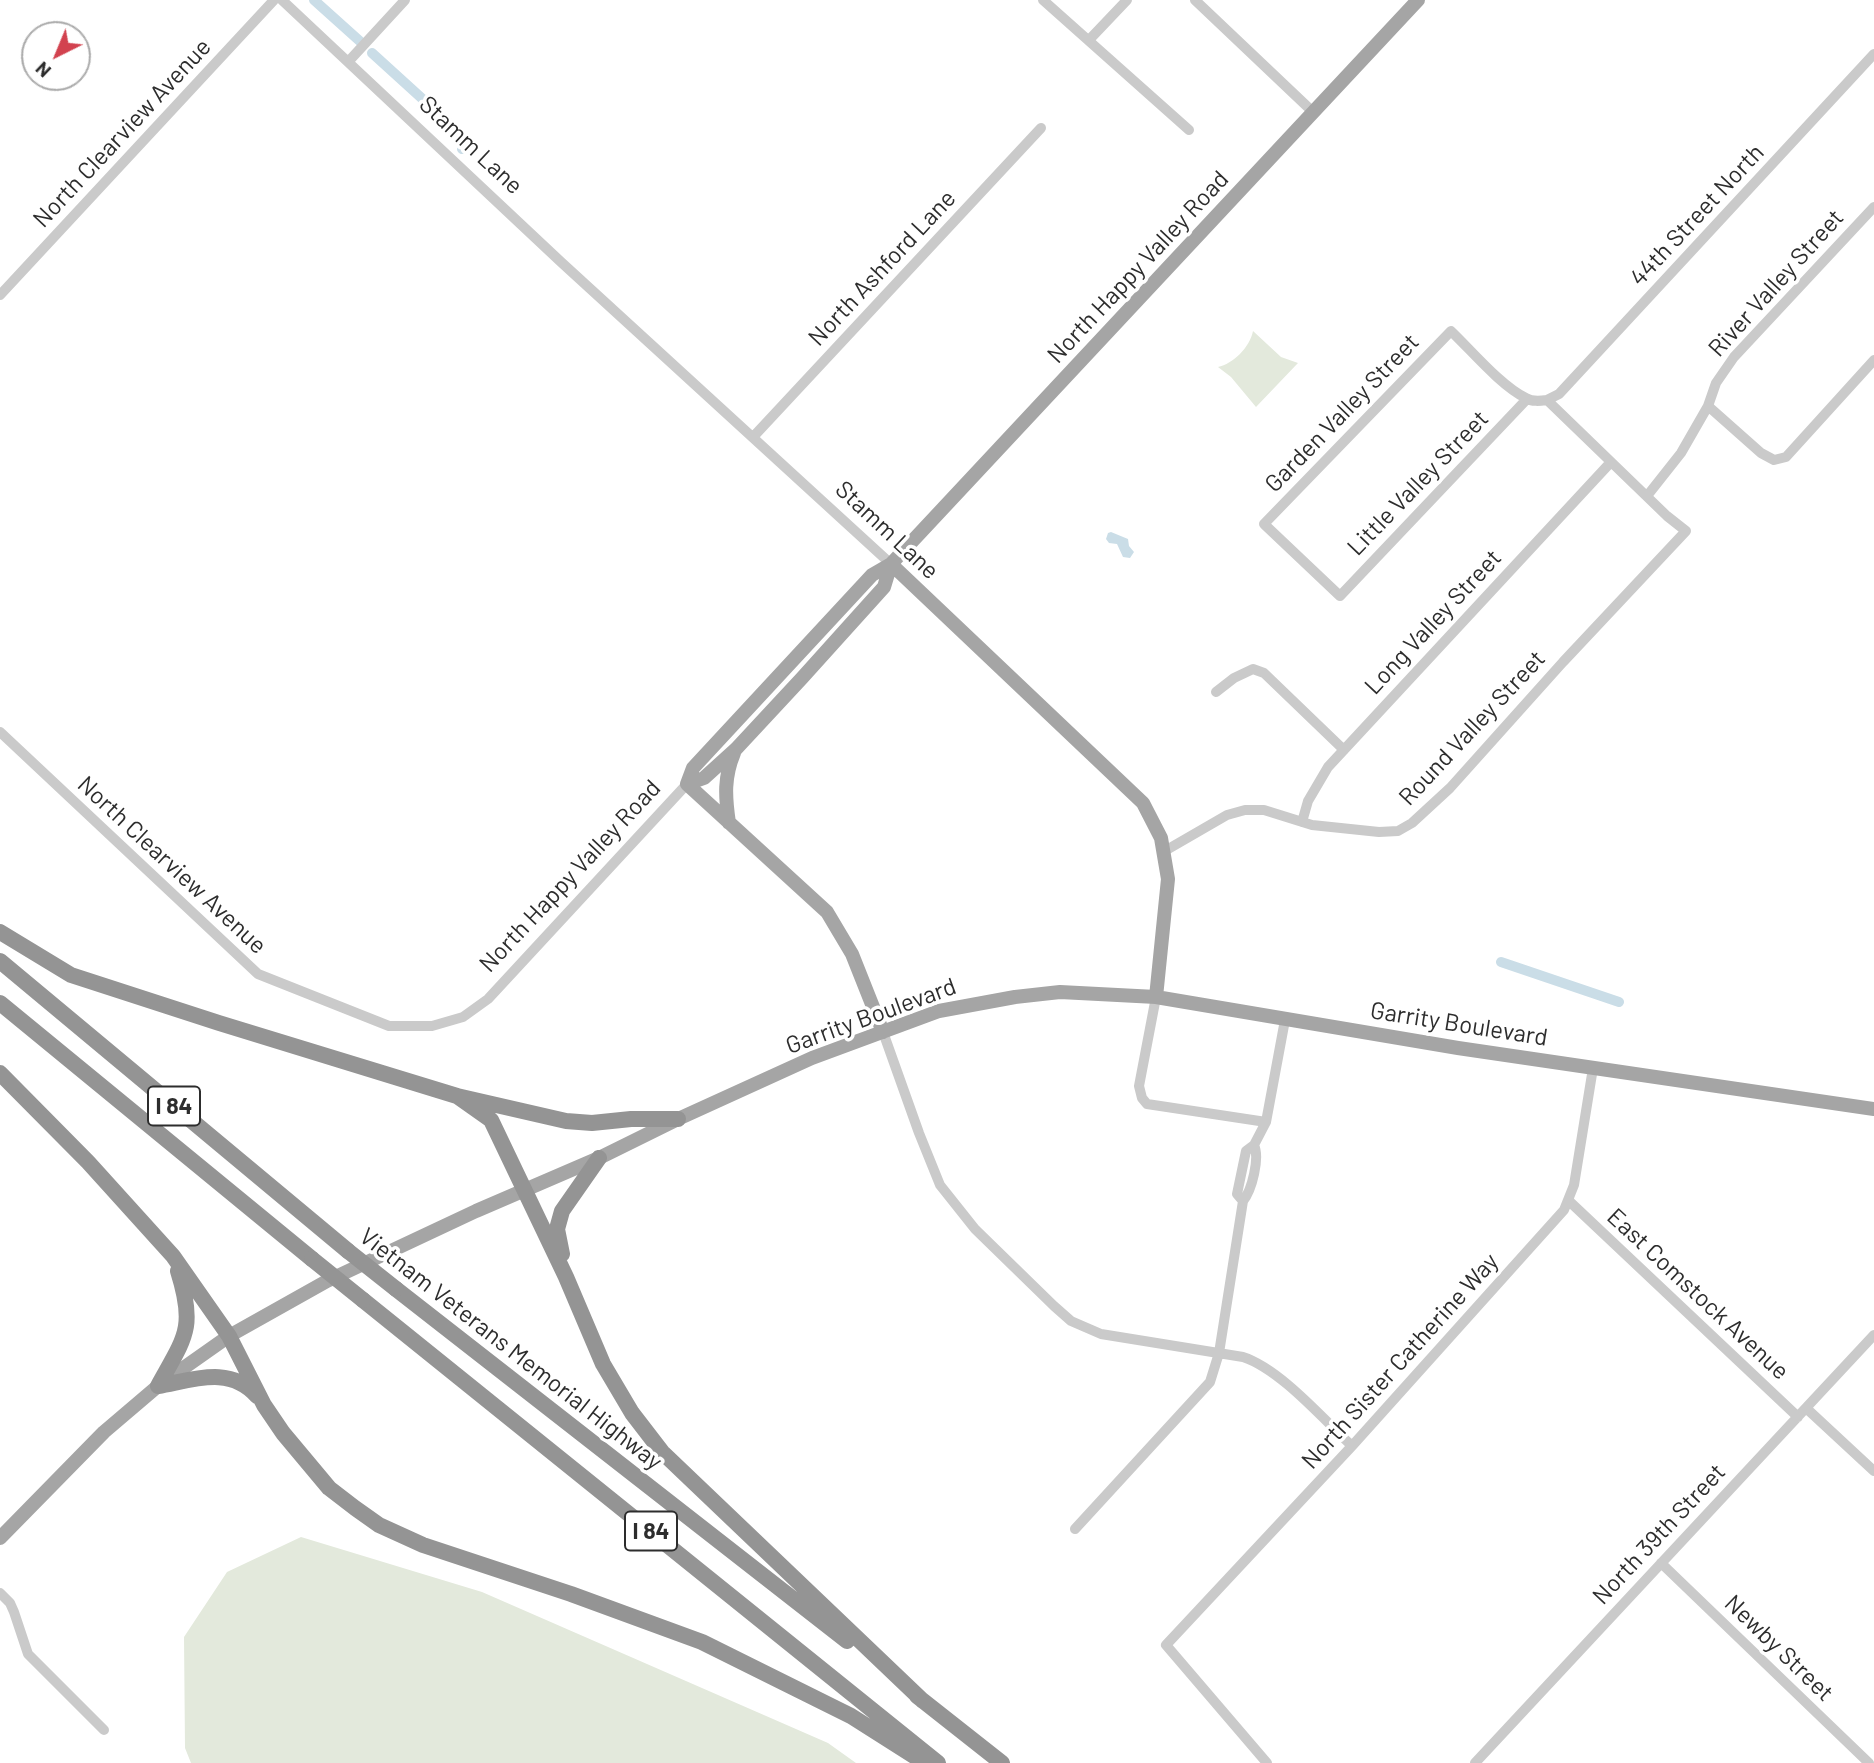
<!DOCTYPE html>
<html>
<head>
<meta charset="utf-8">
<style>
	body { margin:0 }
	#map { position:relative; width:1874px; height:1763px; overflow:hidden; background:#fff; font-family:Barlow,sans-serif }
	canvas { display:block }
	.north { position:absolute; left:21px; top:21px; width:70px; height:70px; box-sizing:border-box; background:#fff; border:2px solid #ababab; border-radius:50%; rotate:223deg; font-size:19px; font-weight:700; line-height:28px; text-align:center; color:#2d2d2d }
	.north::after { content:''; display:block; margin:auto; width:24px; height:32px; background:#d2424f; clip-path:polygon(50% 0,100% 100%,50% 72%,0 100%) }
</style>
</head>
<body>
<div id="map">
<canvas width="1874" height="1763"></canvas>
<div class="north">N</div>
</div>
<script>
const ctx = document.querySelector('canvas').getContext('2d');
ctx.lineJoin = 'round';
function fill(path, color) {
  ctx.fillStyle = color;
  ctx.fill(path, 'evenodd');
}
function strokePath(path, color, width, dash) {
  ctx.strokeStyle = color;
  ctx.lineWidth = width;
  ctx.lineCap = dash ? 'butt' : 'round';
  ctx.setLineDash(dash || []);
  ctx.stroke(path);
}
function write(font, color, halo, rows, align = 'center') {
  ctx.font = font + ' Barlow,sans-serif';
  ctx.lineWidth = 7;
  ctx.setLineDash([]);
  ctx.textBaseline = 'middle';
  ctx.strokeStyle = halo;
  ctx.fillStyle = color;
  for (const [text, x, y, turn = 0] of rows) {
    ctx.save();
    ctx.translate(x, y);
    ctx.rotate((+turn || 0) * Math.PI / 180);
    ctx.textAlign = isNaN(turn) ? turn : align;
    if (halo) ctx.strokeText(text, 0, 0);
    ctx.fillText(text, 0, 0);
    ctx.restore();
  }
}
const green = new Path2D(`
	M 1253,331 L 1281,357 L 1298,363 L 1256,407 L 1231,377 L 1218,367 C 1233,364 1250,347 1253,331 Z
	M 301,1537 L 482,1592 L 828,1743 L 856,1763 L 191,1763 L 185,1748 L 184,1637 L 227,1572 Z`);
const water = new Path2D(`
	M 1111,532 L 1128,539 L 1129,546 L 1134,552 L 1130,558 L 1123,557 L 1117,544 L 1109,543 L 1106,539 L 1108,533 Z`);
const canal = new Path2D(`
	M 314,0 L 363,44
	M 372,53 L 449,123 L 464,144 L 462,149
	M 1501,962 L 1619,1002`);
const minor = new Path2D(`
	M 282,0 L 561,262 L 891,564
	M 1043,0 L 1189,130
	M 1195,0 L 1313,112
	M 1089,40 L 1127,0
	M 348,62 L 405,0
	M 0,295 L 274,0
	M 1547,400 L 1559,394 L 1874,54
	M 1708,406 L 1761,453 L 1774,460 L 1786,457 L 1874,360
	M 754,436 L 1041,128
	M 1647,496 L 1681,453 L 1708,406 L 1716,383 L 1734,357 L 1874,207
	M 1216,692 L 1234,678 L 1253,669 L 1264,673 L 1344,750
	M 0,732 L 258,974 L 389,1026 L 432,1026 L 463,1017 L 488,999 L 687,784
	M 1302,822 L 1308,801 L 1328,767 L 1611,462
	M 1163,852 L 1227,815 L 1245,810 L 1264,810 L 1312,825 L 1379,832 L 1398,831 L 1412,823 L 1450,788 L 1563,662 L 1686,531 L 1667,516 L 1547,400 C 1540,401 1532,402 1526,398 C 1501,386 1471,350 1451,331 L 1264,524 L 1340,596 L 1527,399
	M 1156,997 L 1139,1086 L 1142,1098 L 1147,1104 L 1266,1122
	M 883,1032 L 919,1133 L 940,1185 L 975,1229 L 1054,1306 L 1071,1321 L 1101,1334 L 1243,1357 C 1280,1369 1323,1419 1352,1446
	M 1243,1201 L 1237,1194 L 1246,1151 L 1254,1145 L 1266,1122 L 1285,1020
	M 1569,1201 L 1798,1417
	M 1806,1408 L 1874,1471
	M 1075,1529 L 1210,1382 L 1219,1353 L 1243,1201 C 1252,1190 1260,1158 1254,1145
	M 1661,1563 L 1869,1763
	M 0,1593 L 10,1603 L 14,1612 L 28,1654 L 104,1730
	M 1267,1763 L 1166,1645 L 1352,1446 L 1564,1210 L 1574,1185 L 1593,1068
	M 1475,1763 L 1874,1335`);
const major = new Path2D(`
	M 891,564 L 1143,803 L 1161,838 L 1168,879 L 1156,997
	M 687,784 L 693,768 L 872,575 L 891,564 L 1418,0
	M 687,784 L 827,912 L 852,954 L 883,1032
	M 687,784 L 704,778 L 736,749 L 802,678 L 884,587 L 891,564
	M 729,823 C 725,796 724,777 734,753
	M 0,1538 L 104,1432 L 158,1386 L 229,1336 L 327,1281 L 476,1211 L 599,1158 L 678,1119 L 812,1058 L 939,1011 L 1015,997 L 1060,992 L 1156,997 L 1458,1048 L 1874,1109`);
const highway = new Path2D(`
	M 0,932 L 71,975 L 219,1023 L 457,1096 L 566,1121 L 592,1123 L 631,1119 L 678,1119
	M 0,961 L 348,1251
	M 0,1003 L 312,1259
	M 0,1073 L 88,1162 L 173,1256 L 229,1336 L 264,1405 L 283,1433 L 329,1488 L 355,1508 L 379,1525 L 423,1545 L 571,1594 L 702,1642 L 851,1716 L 925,1763
	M 457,1096 L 491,1120 L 566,1277 L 603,1364 L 632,1413 L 662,1452 L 923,1701
	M 562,1254 L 557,1229 L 562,1211 L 599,1158
	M 396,1289 L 847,1641
	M 363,1300 L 938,1763
	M 158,1386 C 185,1337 196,1328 178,1271
	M 158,1386 C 193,1380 230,1365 257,1396
	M 917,1696 L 1002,1763`);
const highwayBridge = new Path2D(`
	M 348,1251 L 396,1289
	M 312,1259 L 363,1300`);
const shields = [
	[174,1106,52],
	[651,1531,52]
];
const shieldNames = [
	["I 84",174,1106],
	["I 84",651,1531]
];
const streetNames = [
	["North Clearview Avenue",122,133,-47],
	["Stamm Lane",471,145,43],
	["44th Street North",1697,215,-47],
	["North Happy Valley Road",1138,267,-47],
	["North Ashford Lane",882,268,-47],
	["River Valley Street",1776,283,-48],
	["Garden Valley Street",1342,413,-46],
	["Little Valley Street",1418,483,-46],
	["Stamm Lane",887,530,43],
	["Long Valley Street",1433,622,-47],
	["Round Valley Street",1472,728,-47],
	["North Clearview Avenue",172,865,43],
	["North Happy Valley Road",570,876,-47],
	["Garrity Boulevard",871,1016,-20],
	["Garrity Boulevard",1459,1024,9],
	["East Comstock Avenue",1698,1294,43],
	["Vietnam Veterans Memorial Highway",511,1349,38],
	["North Sister Catherine Way",1400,1361,-48],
	["North 39th Street",1659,1534,-47],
	["Newby Street",1779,1648,44]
];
fill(green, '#e3e9dc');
fill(water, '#cadde7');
strokePath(canal, '#cadde7', 10);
strokePath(minor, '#cacaca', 10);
strokePath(major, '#a5a5a5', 14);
strokePath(highway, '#949494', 16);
strokePath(highwayBridge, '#949494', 16);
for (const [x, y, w] of shields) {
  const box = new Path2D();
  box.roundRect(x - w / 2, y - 19.5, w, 39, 5);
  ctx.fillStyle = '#fff';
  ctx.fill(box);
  strokePath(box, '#2d2d2d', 2);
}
write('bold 23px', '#2d2d2d', null, shieldNames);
write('24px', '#2d2d2d', '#fff', streetNames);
</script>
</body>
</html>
